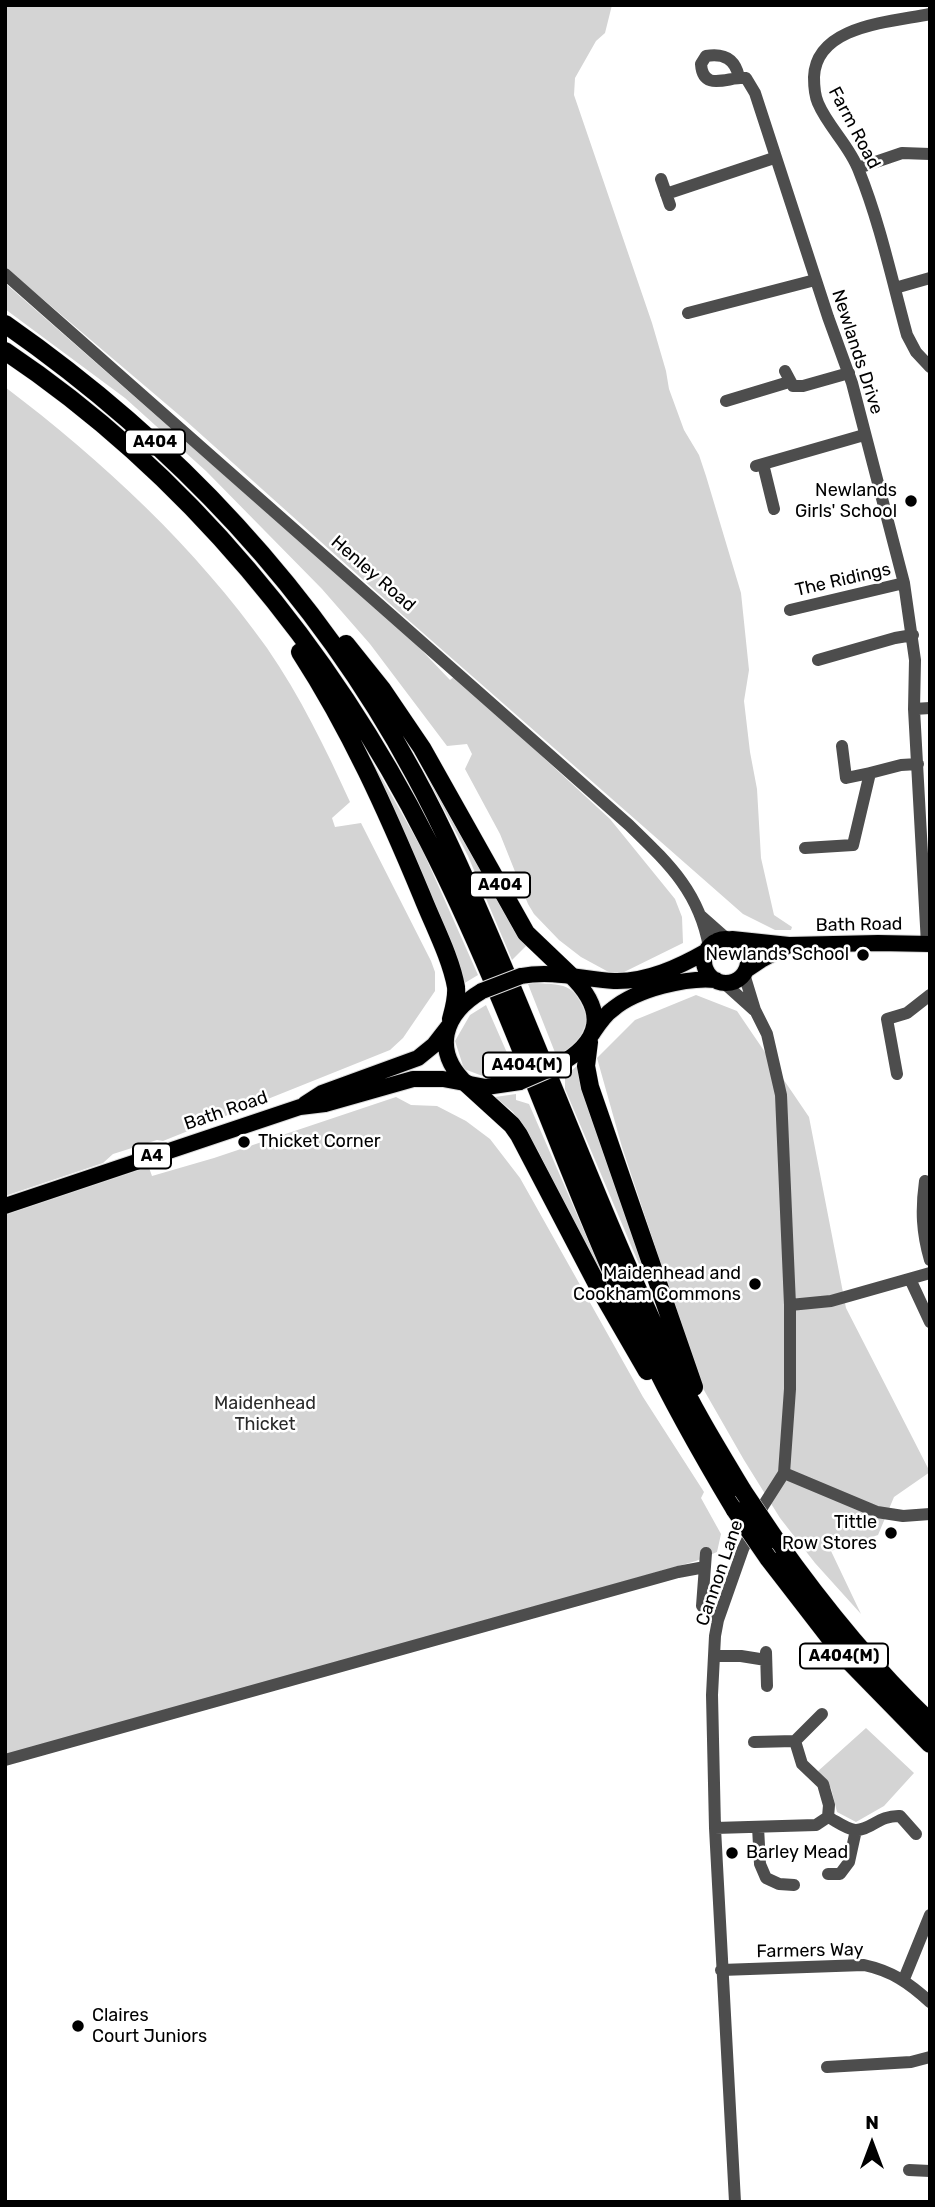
<!DOCTYPE html>
<html>
<head>
<meta charset="utf-8">
<style>
	body { margin:0 }
	#map { position:relative; width:935px; height:2207px; overflow:hidden; background:#fff; font-family:Rubik,sans-serif }
	canvas { display:block }
	.frame { position:absolute; inset:0; border:7px solid #000; pointer-events:none }
	.north { position:absolute; left:837px; top:2109px; width:70px; height:70px; -webkit-text-stroke:5px #fff; paint-order:stroke; rotate:0deg; font-size:19px; font-weight:700; line-height:28px; text-align:center; color:#000 }
	.north::after { content:''; display:block; margin:auto; width:24px; height:32px; background:#000; clip-path:polygon(50% 0,100% 100%,50% 72%,0 100%) }
</style>
</head>
<body>
<div id="map">
<canvas width="935" height="2207"></canvas>
<div class="frame"></div>
<div class="north">N</div>
</div>
<script>
const ctx = document.querySelector('canvas').getContext('2d');
ctx.lineJoin = 'round';
function fill(path, color) {
  ctx.fillStyle = color;
  ctx.fill(path, 'evenodd');
}
function strokePath(path, color, width, dash) {
  ctx.strokeStyle = color;
  ctx.lineWidth = width;
  ctx.lineCap = dash ? 'butt' : 'round';
  ctx.setLineDash(dash || []);
  ctx.stroke(path);
}
function write(font, color, halo, rows, align = 'center') {
  ctx.font = font + ' Rubik,sans-serif';
  ctx.lineWidth = 5;
  ctx.setLineDash([]);
  ctx.textBaseline = 'middle';
  ctx.strokeStyle = halo;
  ctx.fillStyle = color;
  for (const [text, x, y, turn = 0] of rows) {
    ctx.save();
    ctx.translate(x, y);
    ctx.rotate((+turn || 0) * Math.PI / 180);
    ctx.textAlign = isNaN(turn) ? turn : align;
    if (halo) ctx.strokeText(text, 0, 0);
    ctx.fillText(text, 0, 0);
    ctx.restore();
  }
}
const green = new Path2D(`
	M 5,5 L 612,5 L 605,33 L 596,41 L 575,78 L 574,95 L 652,323 L 666,371 L 669,389 L 684,430 L 699,455 L 706,476 L 741,593 L 749,670 L 744,701 L 750,752 L 757,789 L 761,858 L 774,915 L 792,927 L 791,930 L 775,930 L 743,914 L 398,611 L 185,420 L 5,267 Z
	M 5,283 L 411,639 L 450,680 L 455,676 L 610,819 L 675,899 L 682,917 L 683,943 L 616,976 L 581,957 L 559,940 L 534,914 L 528,904 L 500,834 L 465,769 L 472,754 L 467,744 L 447,746 L 370,644 L 322,589 L 206,471 L 125,398 L 5,309 Z
	M 5,387 C 104,462 195,547 267,648 C 300,696 326,749 350,802 L 332,818 L 335,827 L 361,823 L 431,961 L 435,972 L 435,991 L 403,1038 L 390,1050 L 163,1141 L 157,1140 L 113,1154 L 103,1163 L 5,1196 Z
	M 350,722 L 422,849 L 478,975 L 463,984 Z
	M 402,729 L 529,943 L 512,960 L 468,856 Z
	M 534,983 C 570,985 574,984 588,1019 L 578,1042 L 567,1054 L 556,1055 L 528,984 Z
	M 696,995 L 737,1011 L 809,1117 L 846,1308 L 930,1472 L 894,1497 L 878,1535 L 831,1551 L 861,1614 L 815,1563 L 780,1518 L 744,1460 L 701,1385 L 622,1147 L 597,1058 L 635,1020 Z
	M 486,1005 L 515,1071 L 488,1078 L 464,1069 L 455,1041 L 470,1015 Z
	M 578,1065 L 647,1275 L 644,1276 L 565,1089 L 565,1076 Z
	M 516,1094 L 516,1100 L 529,1104 L 608,1286 L 607,1288 L 537,1149 L 513,1112 L 495,1097 Z
	M 396,1097 L 411,1105 L 437,1106 L 466,1121 L 490,1139 L 520,1178 L 643,1397 L 704,1492 L 701,1498 L 721,1534 L 717,1552 L 696,1561 L 5,1757 L 5,1213 L 148,1165 L 152,1176 L 214,1158 Z
	M 866,1728 L 914,1773 L 884,1806 L 856,1822 L 837,1812 L 831,1788 L 817,1772 Z`);
const minor = new Path2D(`
	M 930,14 C 891,22 816,25 814,77 C 814,85 814,94 818,103 C 828,127 850,146 859,171 C 880,223 892,280 907,335 L 916,352 L 930,367
	M 739,77 C 735,59 724,53 706,56 L 701,64 C 703,93 729,76 746,78 L 755,93 L 828,317 L 852,383 L 904,583 L 915,660 L 914,709 L 927,944
	M 858,168 L 902,153 L 930,154
	M 661,179 L 670,205
	M 666,194 L 774,158
	M 5,274 L 629,825 C 668,863 699,891 709,947
	M 895,288 L 930,278
	M 688,313 L 815,280
	M 785,371 L 793,386 L 803,386 L 849,373
	M 726,401 L 789,382
	M 763,464 L 774,509
	M 756,466 L 864,435
	M 790,610 L 904,583
	M 818,660 L 895,638 L 913,635
	M 914,709 L 930,708
	M 842,746 L 846,778 L 870,773
	M 805,848 L 853,845 L 870,773 L 901,765 L 918,764
	M 701,916 L 727,939
	M 724,983 L 754,1010
	M 897,1074 L 887,1019 L 907,1013 L 930,995
	M 925,1181 C 921,1210 922,1233 930,1260
	M 910,1279 L 930,1322
	M 790,1305 L 831,1301 L 930,1273
	M 784,1473 L 877,1512 L 903,1516 L 930,1514
	M 706,1553 L 702,1606 L 718,1620
	M 766,1652 L 767,1686
	M 714,1656 L 741,1656 L 766,1660
	M 754,1742 L 795,1741 L 822,1714
	M 5,1760 L 678,1572 L 705,1567
	M 828,1817 C 836,1821 846,1829 855,1830 C 870,1831 879,1815 900,1816 L 916,1834
	M 758,1827 L 760,1864 L 766,1878 L 779,1884 L 794,1885
	M 715,1828 L 816,1825 L 828,1817 L 829,1805 L 823,1784 L 802,1764 L 795,1741
	M 828,1874 L 840,1874 L 849,1862 L 856,1830
	M 721,1970 L 864,1965 C 892,1971 909,1983 930,2002
	M 904,1979 L 930,1915
	M 827,2067 L 911,2062 L 930,2057
	M 909,2170 L 930,2171
	M 735,2202 L 715,1828 L 712,1695 L 715,1636 L 718,1620 L 743,1549 L 763,1506 L 784,1473 L 790,1389 L 790,1305 L 781,1095 L 767,1034 L 755,1010 L 744,974`);
const major = new Path2D(`
	M 732,939 L 789,945 L 878,943 L 930,944
	M704 961a22 22 0 1 1 44 0a22 22 0 1 1-44 0Z
	M 746,970 L 761,960 L 789,945
	M 521,976 C 553,970 582,979 614,981 C 647,982 679,967 707,951
	M 592,1034 C 598,1025 604,1015 613,1009 C 637,989 687,977 716,980
	M 557,1066 C 602,1041 607,1011 570,975
	M 467,1084 C 432,1051 443,1014 482,991
	M 305,1104 L 322,1093 L 418,1058 L 434,1045 L 448,1027
	M 5,1206 L 300,1107 L 325,1104 L 413,1079 L 443,1079 L 486,1087 L 520,1082`);
const highway = new Path2D(`
	M 5,324 C 174,442 316,592 414,774 C 448,836 475,901 503,966 C 560,1100 611,1237 674,1368 C 694,1411 719,1451 743,1491
	M 5,351 C 187,473 331,649 429,843 C 513,1008 568,1185 648,1351 C 674,1406 704,1458 735,1510
	M 346,644 L 382,689 L 422,748 L 526,933 L 570,975
	M 300,652 C 350,729 387,812 422,896 C 433,924 451,958 456,987 C 457,998 454,1008 451,1019
	M 589,1042 L 586,1066 L 590,1087 L 694,1387
	M 467,1084 L 512,1125 L 519,1135 L 599,1288 L 647,1371
	M 776,1540 C 822,1605 872,1667 930,1722
	M 768,1558 L 843,1655 L 930,1744`);
const majorBridge = new Path2D(`
	M 482,991 L 521,976
	M 520,1082 L 557,1066`);
const highwayBridge = new Path2D(`
	M 743,1491 L 776,1540
	M 735,1510 L 768,1558`);
const markers = [
	[911,501,7,"#000"],
	[863,955,7,"#000"],
	[244,1142,7,"#000"],
	[755,1284,7,"#000"],
	[891,1533,7,"#000"],
	[732,1853,7,"#000"],
	[78,2026,7,"#000"]
];
const shields = [
	[155,442,60],
	[500,885,60],
	[527,1065,88],
	[152,1156,38],
	[844,1656,88]
];
const shieldNames = [
	["A404",155,442],
	["A404",500,885],
	["A404(M)",527,1065],
	["A4",152,1156],
	["A404(M)",844,1656]
];
const streetNames = [
	["Farm Road",854,128,62],
	["Newlands Drive",857,352,72],
	["Henley Road",373,574,41],
	["The Ridings",843,580,-13],
	["Bath Road",859,925,-1],
	["Bath Road",226,1111,-19],
	["Cannon Lane",720,1573,-71],
	["Farmers Way",810,1951,-1]
];
const poiNames = [
	["Newlands",897,491],
	["Girls' School",897,512],
	["Newlands School",849,955],
	["Thicket Corner",258,1142,"left"],
	["Maidenhead and",741,1274],
	["Cookham Commons",741,1295],
	["Tittle",877,1523],
	["Row Stores",877,1544],
	["Barley Mead",746,1853,"left"],
	["Claires",92,2016,"left"],
	["Court Juniors",92,2037,"left"]
];
const parkNames = [
	["Maidenhead",265,1404],
	["Thicket",265,1425]
];
fill(green, '#d4d4d4');
strokePath(major, '#dbdbdb', 18);
strokePath(highway, '#dbdbdb', 19);
strokePath(minor, '#4d4d4d', 12);
strokePath(major, '#000', 16);
strokePath(highway, '#000', 18);
strokePath(majorBridge, '#dbdbdb', 18, []);
strokePath(highwayBridge, '#dbdbdb', 19, []);
strokePath(majorBridge, '#000', 16);
strokePath(highwayBridge, '#000', 18);
for (const [x, y, r, color] of markers) {
  const dot = new Path2D();
  dot.arc(x, y, r, 0, 2 * Math.PI);
  ctx.fillStyle = color;
  ctx.fill(dot);
  strokePath(dot, '#fff', 2.5);
}
for (const [x, y, w] of shields) {
  const box = new Path2D();
  box.roundRect(x - w / 2, y - 12.5, w, 25, 5);
  ctx.fillStyle = '#fff';
  ctx.fill(box);
  strokePath(box, '#000', 2);
}
write('bold 16px', '#000', null, shieldNames);
write('18px', '#000', '#fff', streetNames);
write('18px', '#000', '#fff', poiNames, 'right');
write('18px', '#2b2b2b', '#fff', parkNames);
</script>
</body>
</html>
